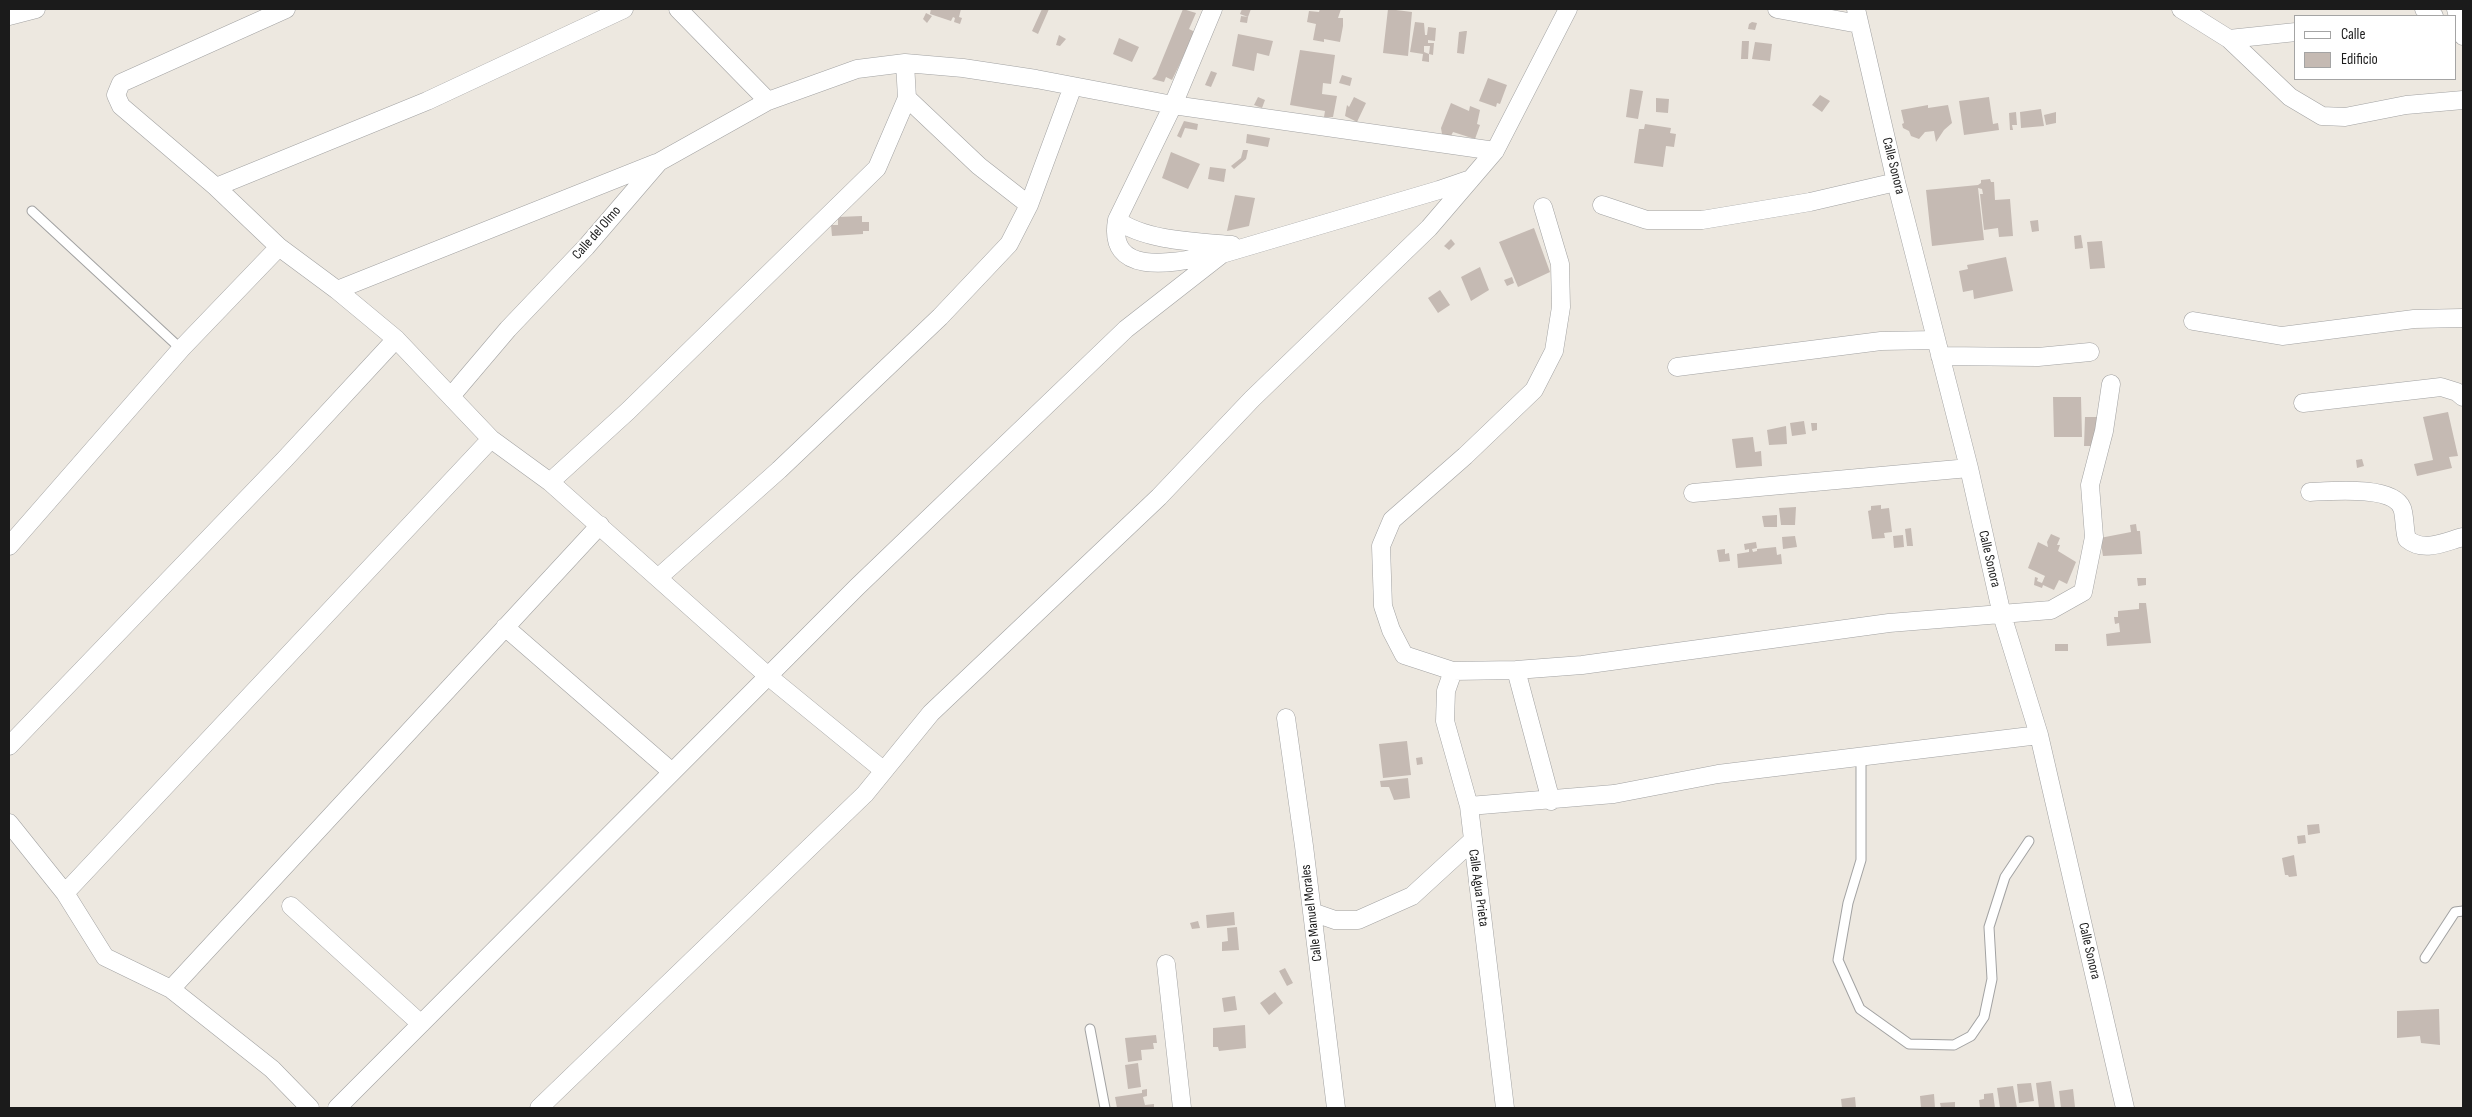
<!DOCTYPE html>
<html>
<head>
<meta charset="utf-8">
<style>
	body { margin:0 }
	#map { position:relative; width:2472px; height:1117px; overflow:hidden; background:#ede8e0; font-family:"Sofia Sans Condensed",sans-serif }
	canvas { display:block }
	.frame { position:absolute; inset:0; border:10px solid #1b1b1b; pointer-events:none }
	.legend { position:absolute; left:2294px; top:15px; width:162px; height:65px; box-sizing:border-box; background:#fff; border:1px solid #a4a4a4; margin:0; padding:6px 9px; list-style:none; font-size:15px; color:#1b1b1b }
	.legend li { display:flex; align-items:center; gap:10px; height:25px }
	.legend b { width:25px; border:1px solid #a4a4a4 }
</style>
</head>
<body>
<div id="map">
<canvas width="2472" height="1117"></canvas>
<div class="frame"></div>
<ul class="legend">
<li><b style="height:6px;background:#fff"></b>Calle</li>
<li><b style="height:14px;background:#c5bab3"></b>Edificio</li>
</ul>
</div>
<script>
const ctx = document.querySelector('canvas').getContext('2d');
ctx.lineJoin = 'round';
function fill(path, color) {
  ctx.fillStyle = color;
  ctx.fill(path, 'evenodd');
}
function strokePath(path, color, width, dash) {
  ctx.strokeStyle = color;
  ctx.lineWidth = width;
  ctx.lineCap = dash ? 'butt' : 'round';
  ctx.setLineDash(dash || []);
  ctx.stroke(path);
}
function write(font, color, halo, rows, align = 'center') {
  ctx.font = font + ' "Sofia Sans Condensed",sans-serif';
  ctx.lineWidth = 4.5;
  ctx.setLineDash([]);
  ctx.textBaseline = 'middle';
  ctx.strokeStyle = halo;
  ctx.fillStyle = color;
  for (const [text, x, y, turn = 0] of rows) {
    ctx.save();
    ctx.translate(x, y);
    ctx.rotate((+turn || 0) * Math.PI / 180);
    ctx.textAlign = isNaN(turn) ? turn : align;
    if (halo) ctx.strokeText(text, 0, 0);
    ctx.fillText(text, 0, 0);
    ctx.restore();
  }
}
const building = new Path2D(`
	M 931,9 L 961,9 L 959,17 L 962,18 L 960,24 L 954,22 L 955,18 L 953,17 L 951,21 L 930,14 Z
	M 1042,9 L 1049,9 L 1038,34 L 1032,31 Z
	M 1183,9 L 1196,13 L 1189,29 L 1195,32 L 1172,80 L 1166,77 L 1164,82 L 1152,79 L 1156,75 Z
	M 1242,9 L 1251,9 L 1248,17 L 1240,14 Z
	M 1320,9 L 1341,9 L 1338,18 L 1343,18 L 1343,26 L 1340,42 L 1324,39 L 1324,42 L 1313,40 L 1316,24 L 1307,22 L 1309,11 L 1319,12 Z
	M 1388,9 L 1412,12 L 1408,56 L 1383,53 Z
	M 926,13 L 932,16 L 927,23 L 923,19 Z
	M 1241,16 L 1248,17 L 1247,23 L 1240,22 Z
	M 1415,22 L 1424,23 L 1425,35 L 1427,35 L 1428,27 L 1436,28 L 1435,41 L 1428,40 L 1428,43 L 1434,43 L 1433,55 L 1429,54 L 1430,46 L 1424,46 L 1424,52 L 1429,54 L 1429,62 L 1422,61 L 1423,54 L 1410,52 Z
	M 1752,22 L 1757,23 L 1755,30 L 1748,29 L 1749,24 Z
	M 1465,31 L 1467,31 L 1464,54 L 1457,53 L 1459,32 Z
	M 1238,34 L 1273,41 L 1269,56 L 1257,53 L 1254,71 L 1232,66 Z
	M 1059,35 L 1066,39 L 1060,46 L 1056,45 Z
	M 1119,38 L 1139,47 L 1132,62 L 1113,54 Z
	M 1742,41 L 1749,41 L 1748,59 L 1741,59 Z
	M 1755,42 L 1772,44 L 1770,61 L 1752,59 Z
	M 1300,50 L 1335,55 L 1331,84 L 1323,83 L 1322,94 L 1337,96 L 1333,117 L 1324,117 L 1325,111 L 1290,105 Z
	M 1211,71 L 1217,73 L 1211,87 L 1205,85 Z
	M 1342,75 L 1352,78 L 1350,86 L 1339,83 Z
	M 1488,78 L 1507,85 L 1500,104 L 1497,103 L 1496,107 L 1479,101 Z
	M 1630,89 L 1643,91 L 1638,119 L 1626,117 Z
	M 1820,95 L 1830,101 L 1822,112 L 1812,105 Z
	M 1258,97 L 1265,100 L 1262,108 L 1254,105 Z
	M 1354,97 L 1366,103 L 1357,122 L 1345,116 L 1347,105 L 1349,107 Z
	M 1989,97 L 1993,124 L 1998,123 L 1999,130 L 1964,135 L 1959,101 Z
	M 1656,98 L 1669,99 L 1668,113 L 1656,112 Z
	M 1451,103 L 1469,111 L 1470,106 L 1480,110 L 1477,124 L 1480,125 L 1475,139 L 1453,132 L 1451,136 L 1442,134 L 1441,128 Z
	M 1928,105 L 1928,108 L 1948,105 L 1952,123 L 1944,130 L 1936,142 L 1934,131 L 1925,132 L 1919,139 L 1911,136 L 1909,131 L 1903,128 L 1902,124 L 1904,123 L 1901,110 Z
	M 2041,109 L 2044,126 L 2021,128 L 2020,112 Z
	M 2016,112 L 2017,125 L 2012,125 L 2013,130 L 2010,130 L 2009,113 Z
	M 2056,112 L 2056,123 L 2046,125 L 2044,115 Z
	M 1184,121 L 1198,124 L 1197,130 L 1185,128 L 1181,138 L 1177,136 Z
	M 1645,124 L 1671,128 L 1670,133 L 1676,134 L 1674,147 L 1666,146 L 1663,167 L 1634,163 L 1639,129 L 1644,129 Z
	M 1247,134 L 1270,138 L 1268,147 L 1246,143 Z
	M 1243,150 L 1248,150 L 1246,159 L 1234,169 L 1231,166 L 1241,158 Z
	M 1171,152 L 1200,164 L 1188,189 L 1162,178 Z
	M 1210,167 L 1226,169 L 1224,182 L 1208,179 Z
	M 1990,179 L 1991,182 L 1994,182 L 1995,200 L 2010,199 L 2013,236 L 1999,237 L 1998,228 L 1984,230 L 1980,194 L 1983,194 L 1982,189 L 1978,188 L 1984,240 L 1932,246 L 1926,190 L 1978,185 L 1981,183 L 1981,180 Z
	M 1235,195 L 1255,198 L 1249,226 L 1227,231 Z
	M 862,216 L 862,222 L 869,222 L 869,231 L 863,231 L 863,234 L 832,236 L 831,225 L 838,225 L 838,217 Z
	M 2038,220 L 2039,231 L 2032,232 L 2030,221 Z
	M 1534,228 L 1550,272 L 1518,287 L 1499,242 Z
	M 2081,235 L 2083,248 L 2075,249 L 2074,236 Z
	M 1451,239 L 1455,244 L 1449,250 L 1444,246 Z
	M 2102,241 L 2105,268 L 2090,269 L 2087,242 Z
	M 2006,257 L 2013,291 L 1974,299 L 1973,290 L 1963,292 L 1959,271 L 1968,269 L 1967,265 Z
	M 1480,267 L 1489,290 L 1471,301 L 1461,277 Z
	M 1512,277 L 1514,283 L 1507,286 L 1504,280 Z
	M 1440,290 L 1450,305 L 1438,313 L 1428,298 Z
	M 2053,397 L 2081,397 L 2082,437 L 2054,437 Z
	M 2448,412 L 2458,456 L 2449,457 L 2452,468 L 2417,476 L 2414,464 L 2433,460 L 2423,417 Z
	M 2085,417 L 2100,417 L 2100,446 L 2084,446 Z
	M 1804,421 L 1806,434 L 1792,436 L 1790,423 Z
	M 1811,423 L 1817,423 L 1817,430 L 1812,431 Z
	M 1786,426 L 1787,444 L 1769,445 L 1767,430 Z
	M 1753,437 L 1755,452 L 1761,451 L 1762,466 L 1736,468 L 1732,439 Z
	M 2362,459 L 2364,466 L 2357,468 L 2356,460 Z
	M 1881,505 L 1881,509 L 1889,508 L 1892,532 L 1884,533 L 1885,538 L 1872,539 L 1868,511 L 1871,510 L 1871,506 Z
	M 1796,507 L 1795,525 L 1781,525 L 1779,508 Z
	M 1777,515 L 1777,527 L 1764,527 L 1762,516 Z
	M 2136,524 L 2137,531 L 2140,531 L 2142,554 L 2103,556 L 2100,538 L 2131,532 L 2130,525 Z
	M 1911,528 L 1913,546 L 1907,546 L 1905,529 Z
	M 2051,534 L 2060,538 L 2057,545 L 2060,545 L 2058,551 L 2076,562 L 2067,584 L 2059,580 L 2054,590 L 2043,585 L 2042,588 L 2034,585 L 2035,577 L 2038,578 L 2037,581 L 2042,583 L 2045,576 L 2028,568 L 2038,542 L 2048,547 L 2047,542 Z
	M 1903,535 L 1904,547 L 1894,548 L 1893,536 Z
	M 1795,536 L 1797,547 L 1783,549 L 1782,537 Z
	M 1756,542 L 1757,548 L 1752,549 L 1753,552 L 1757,551 L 1757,549 L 1776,547 L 1777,555 L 1781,554 L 1782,564 L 1738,568 L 1737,554 L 1749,552 L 1749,549 L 1745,550 L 1744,544 Z
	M 1725,549 L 1725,554 L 1729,553 L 1730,561 L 1719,562 L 1717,550 Z
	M 2137,578 L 2146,578 L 2146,585 L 2138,586 Z
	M 2139,603 L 2146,603 L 2151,643 L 2107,646 L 2106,634 L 2120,632 L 2119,623 L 2115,624 L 2114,617 L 2118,617 L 2118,611 L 2139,609 Z
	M 2055,644 L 2068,644 L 2068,651 L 2055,651 Z
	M 1407,741 L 1411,775 L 1383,778 L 1379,744 Z
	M 1422,757 L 1423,764 L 1417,765 L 1416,758 Z
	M 1408,778 L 1410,798 L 1394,800 L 1389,787 L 1381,787 L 1380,781 Z
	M 2319,824 L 2320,833 L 2308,835 L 2307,825 Z
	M 2305,835 L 2306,843 L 2298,844 L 2297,836 Z
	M 2294,855 L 2297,876 L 2289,877 L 2288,875 L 2285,875 L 2282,858 Z
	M 1234,912 L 1235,925 L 1207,928 L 1206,915 Z
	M 1198,921 L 1200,928 L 1192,929 L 1190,923 Z
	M 1237,927 L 1239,950 L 1222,951 L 1222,942 L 1228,941 L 1227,928 Z
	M 1285,968 L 1293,983 L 1287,986 L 1279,971 Z
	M 1275,992 L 1283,1003 L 1269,1015 L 1260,1003 Z
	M 1235,996 L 1237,1010 L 1224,1012 L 1222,998 Z
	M 2439,1009 L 2440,1045 L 2421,1043 L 2420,1036 L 2397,1038 L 2397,1011 Z
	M 1245,1025 L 1246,1048 L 1219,1051 L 1218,1047 L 1213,1047 L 1213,1028 Z
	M 1156,1035 L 1157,1043 L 1153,1043 L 1154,1049 L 1141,1050 L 1142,1060 L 1128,1062 L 1125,1038 Z
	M 1138,1063 L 1141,1087 L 1128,1089 L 1125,1065 Z
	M 2051,1081 L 2055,1108 L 2039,1108 L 2036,1083 Z
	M 2031,1083 L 2034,1101 L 2019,1103 L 2017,1084 Z
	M 2013,1086 L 2017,1108 L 2000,1108 L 1997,1088 Z
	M 1147,1089 L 1147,1096 L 1143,1097 L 1145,1105 L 1154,1104 L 1154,1108 L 1117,1108 L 1115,1097 L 1142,1093 L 1142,1090 Z
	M 2073,1089 L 2075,1107 L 2061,1108 L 2059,1091 Z
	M 1993,1093 L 1995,1108 L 1980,1108 L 1979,1100 L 1984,1099 L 1984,1094 Z
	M 1934,1094 L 1935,1108 L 1921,1108 L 1920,1096 Z
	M 1855,1097 L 1856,1108 L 1842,1108 L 1841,1099 Z
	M 1955,1102 L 1955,1108 L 1941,1108 L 1940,1103 Z`);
const lane = new Path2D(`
	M 32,211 L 181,349
	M 1861,757 L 1861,860 L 1848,903 L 1838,960 L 1860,1009 L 1909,1044 L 1954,1045 L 1971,1036 L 1984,1017 L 1992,979 L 1989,927 L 2005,877 L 2029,841
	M 2425,958 L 2455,912 L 2463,911
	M 1090,1029 L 1105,1108`);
const street = new Path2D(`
	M 286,9 L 121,83 L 116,95 L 121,106 L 216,187 L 279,247 L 337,290 L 396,339 L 491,439 L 550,482 L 768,676 L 883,770
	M 678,9 L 768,101
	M 1213,9 L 1173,105 L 1117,220 C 1106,282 1185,260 1220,254
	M 1777,9 L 1859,24
	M 1856,9 L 1896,182 L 1969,468 L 2002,615 L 2039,735 L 2125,1108
	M 2181,9 L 2229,39 L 2296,32
	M 2424,9 L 2434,16
	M 2456,9 L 2463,36
	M 9,16 L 36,9
	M 2229,39 L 2290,97 L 2322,116 L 2345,117 L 2406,105 L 2463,100
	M 907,98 L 979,166 L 1029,205
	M 216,187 L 427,101 L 624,9
	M 1602,205 L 1647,220 L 1702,220 L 1810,202 L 1896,182
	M 1543,207 L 1560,264 L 1561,307 L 1554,351 L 1534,390 L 1465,456 L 1392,520 L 1381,546 L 1383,606 L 1391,630 L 1404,655 L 1453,671 L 1516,670 L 1582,665 L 1889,623 L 2051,610 L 2083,592 L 2094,537 L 2090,485 L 2104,431 L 2111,384
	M 1117,220 C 1145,241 1197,242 1232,245
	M 337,290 L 656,163
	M 2193,321 L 2282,336 L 2414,319 L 2463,318
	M 1940,356 L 2038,357 L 2090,352
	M 1677,367 L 1881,341 L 1936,340
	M 452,395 L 508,329 L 586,247 L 659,162 L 768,101 L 857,69 L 905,63 L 963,68 L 1036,79 L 1173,105 L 1495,151
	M 2303,403 L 2441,387 L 2457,392 L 2463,397
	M 550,482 L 628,411 L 877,168 L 907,98 L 905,63
	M 2310,492 C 2331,491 2393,485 2402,508 C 2405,515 2404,530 2407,539 C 2424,553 2444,542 2463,537
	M 1693,493 L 1969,468
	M 9,546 L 181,349 L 279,247
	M 659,577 L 779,470 L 940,317 L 1009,244 L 1029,205 L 1073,86
	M 505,627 L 672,772
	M 1516,670 L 1551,801
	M 1453,671 L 1446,691 L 1445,721 L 1469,806 L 1505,1108
	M 1286,718 L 1304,846 L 1336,1108
	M 9,746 L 285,459 L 396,339
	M 1469,806 L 1614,794 L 1718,774 L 2039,735
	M 9,823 L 65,893 L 105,957 L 171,989 L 272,1069 L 310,1108
	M 65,893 L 491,439
	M 291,906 L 421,1024
	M 1312,912 L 1335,920 L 1358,920 L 1412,896 L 1472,841
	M 1166,964 L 1182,1108
	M 171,989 L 600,525
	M 337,1108 L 857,587 L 1126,329 L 1222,254 L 1439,190 L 1468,180
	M 539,1108 L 865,794 L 931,713 L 1159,497 L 1252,399 L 1429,228 L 1495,151 L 1568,9`);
const streetNames = [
	["Calle Sonora",1893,166,76],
	["Calle del Olmo",597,233,-49],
	["Calle Sonora",1989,559,77],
	["Calle Agua Prieta",1478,888,82],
	["Calle Manuel Morales",1312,913,-97],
	["Calle Sonora",2089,951,77]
];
fill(building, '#c5bab3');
strokePath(lane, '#a2a2a2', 11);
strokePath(street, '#a2a2a2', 19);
strokePath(lane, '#fff', 9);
strokePath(street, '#fff', 18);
write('14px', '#1b1b1b', '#fff', streetNames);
</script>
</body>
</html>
